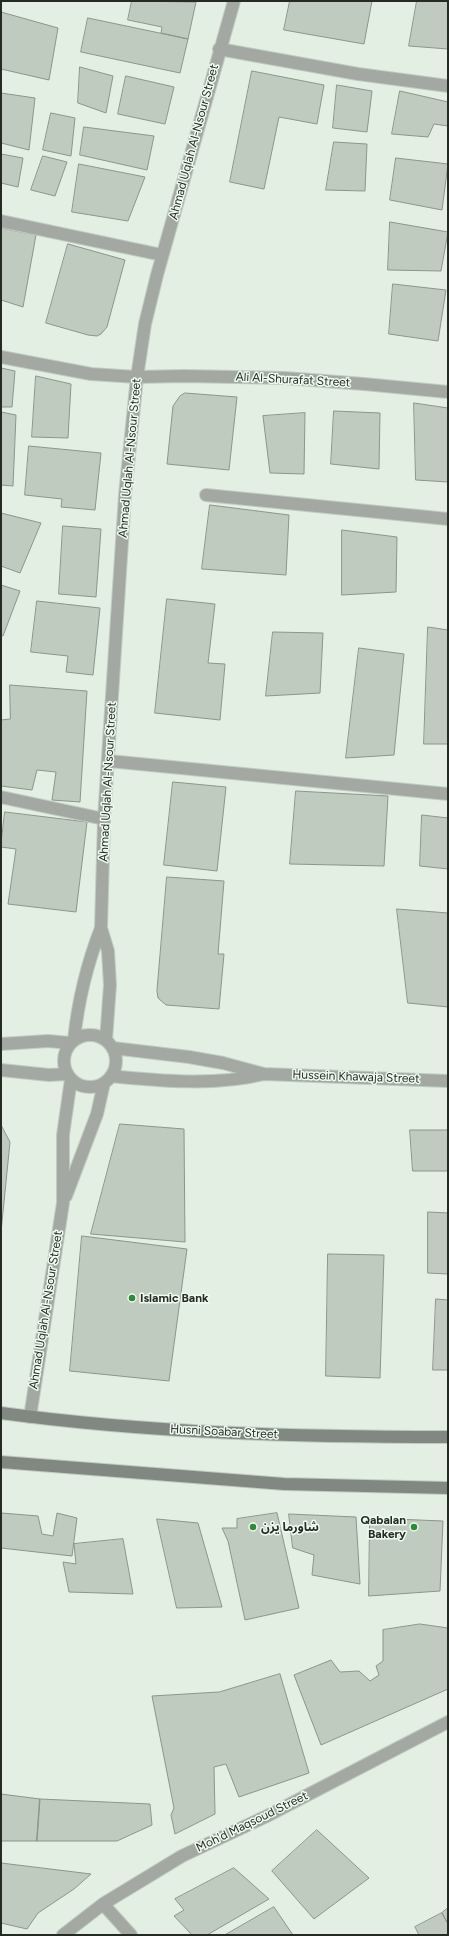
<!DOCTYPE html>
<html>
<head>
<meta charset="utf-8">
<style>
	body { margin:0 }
	#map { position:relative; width:449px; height:1936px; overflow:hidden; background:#e2efe2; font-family:Figtree,sans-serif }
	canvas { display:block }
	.frame { position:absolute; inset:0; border:2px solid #252a25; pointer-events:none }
</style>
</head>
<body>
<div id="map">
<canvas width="449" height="1936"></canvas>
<div class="frame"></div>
</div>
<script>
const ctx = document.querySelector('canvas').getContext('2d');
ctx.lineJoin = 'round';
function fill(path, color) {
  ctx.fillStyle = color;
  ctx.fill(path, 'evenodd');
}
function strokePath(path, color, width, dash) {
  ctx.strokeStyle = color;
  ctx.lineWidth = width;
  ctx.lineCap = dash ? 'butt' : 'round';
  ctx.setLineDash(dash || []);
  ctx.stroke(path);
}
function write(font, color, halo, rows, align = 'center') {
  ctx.font = font + ' Figtree,"Noto Sans Arabic",sans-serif';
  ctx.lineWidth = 3;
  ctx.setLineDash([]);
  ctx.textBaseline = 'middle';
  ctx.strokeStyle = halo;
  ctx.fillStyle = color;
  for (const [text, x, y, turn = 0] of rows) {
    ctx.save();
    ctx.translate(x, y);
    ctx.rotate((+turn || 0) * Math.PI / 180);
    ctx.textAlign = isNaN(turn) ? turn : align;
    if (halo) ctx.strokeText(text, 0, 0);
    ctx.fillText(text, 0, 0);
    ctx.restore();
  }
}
const building = new Path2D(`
	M 132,1 L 196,2 L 188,39 L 161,33 L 162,27 L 128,20 Z
	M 290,1 L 372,1 L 364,44 L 284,30 Z
	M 417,1 L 448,1 L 448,49 L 409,46 Z
	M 1,12 L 58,28 L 49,80 L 1,69 Z
	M 88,18 L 188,39 L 180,73 L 81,52 Z
	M 80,67 L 113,76 L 106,113 L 78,103 Z
	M 252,71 L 324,85 L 317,124 L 279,117 L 264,189 L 230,182 Z
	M 126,76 L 174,87 L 165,124 L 118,114 Z
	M 337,85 L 372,91 L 367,132 L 333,128 Z
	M 400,91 L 448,102 L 448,126 L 434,124 L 428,137 L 392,134 Z
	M 1,93 L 35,98 L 29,150 L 1,143 Z
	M 51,113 L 75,118 L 71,156 L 43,150 Z
	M 84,127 L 154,136 L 147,170 L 80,155 Z
	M 334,142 L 367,144 L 365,191 L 326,190 Z
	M 1,154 L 23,158 L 18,187 L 1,183 Z
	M 43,156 L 67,162 L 55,196 L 31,190 Z
	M 396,158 L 448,164 L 442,210 L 390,200 Z
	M 79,164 L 145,177 L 128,221 L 72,212 Z
	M 390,222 L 448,232 L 441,271 L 388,270 Z
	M 1,228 L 36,235 L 23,307 L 1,300 Z
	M 68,244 L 125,260 L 107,327 L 101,334 L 97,336 L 88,335 L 46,323 Z
	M 393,284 L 446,290 L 438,341 L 389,334 Z
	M 1,368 L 15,371 L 12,407 L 1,407 Z
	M 36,376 L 71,384 L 68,438 L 32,437 Z
	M 185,393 L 237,397 L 229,470 L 167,464 L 173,406 L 180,396 Z
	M 414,403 L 448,408 L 448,482 L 416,480 Z
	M 334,411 L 380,413 L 379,469 L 331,464 Z
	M 1,412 L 16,415 L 13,486 L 1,485 Z
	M 305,413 L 304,474 L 270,473 L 263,416 Z
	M 29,446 L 101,453 L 95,510 L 61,507 L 62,499 L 25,495 Z
	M 210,505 L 289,515 L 286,575 L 202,569 Z
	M 1,513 L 41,523 L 20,573 L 1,566 Z
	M 63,526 L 101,529 L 96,597 L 59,594 Z
	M 342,530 L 397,537 L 396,592 L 342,595 Z
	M 1,585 L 20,591 L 3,636 L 1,635 Z
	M 167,599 L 215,604 L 208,663 L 225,664 L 220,720 L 155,713 Z
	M 37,601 L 100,608 L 93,675 L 66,672 L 68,656 L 31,652 Z
	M 428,627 L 448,630 L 448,744 L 424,744 Z
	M 273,632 L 323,633 L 320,693 L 266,696 Z
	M 359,648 L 404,654 L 394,755 L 346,758 Z
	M 10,685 L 87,691 L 80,802 L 52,800 L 56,772 L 37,770 L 32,790 L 1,786 L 1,720 L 10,719 Z
	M 173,782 L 226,787 L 217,871 L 164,865 Z
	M 296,791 L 388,796 L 384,866 L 290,864 Z
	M 5,812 L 87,822 L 76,912 L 8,904 L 16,849 L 1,847 Z
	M 422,815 L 448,818 L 448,869 L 420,866 Z
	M 167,877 L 224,881 L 218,954 L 224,954 L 219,1009 L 166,1005 L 158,998 L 157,991 Z
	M 397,909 L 448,913 L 448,1007 L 408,1003 Z
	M 120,1124 L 184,1129 L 185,1242 L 91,1234 Z
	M 1,1125 L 10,1142 L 1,1232 Z
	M 410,1130 L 448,1130 L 448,1171 L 413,1171 Z
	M 428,1212 L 448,1213 L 448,1274 L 428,1273 Z
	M 82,1236 L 187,1249 L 169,1381 L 70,1371 Z
	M 328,1254 L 384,1255 L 380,1378 L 326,1376 Z
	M 436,1299 L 448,1300 L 448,1370 L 433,1370 Z
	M 1,1513 L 38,1516 L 42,1534 L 53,1536 L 57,1513 L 77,1518 L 72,1556 L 1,1548 Z
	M 277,1513 L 299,1608 L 245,1620 L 228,1541 L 222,1528 L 237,1528 L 237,1519 Z
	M 289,1514 L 356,1517 L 360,1584 L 312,1575 L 314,1555 L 293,1548 Z
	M 370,1518 L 443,1521 L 440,1591 L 369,1596 Z
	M 157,1519 L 198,1523 L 222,1607 L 177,1608 Z
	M 123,1539 L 133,1594 L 69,1592 L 63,1562 L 76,1564 L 74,1544 Z
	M 420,1624 L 448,1628 L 448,1689 L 321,1745 L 294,1675 L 331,1660 L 340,1672 L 359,1671 L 370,1681 L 379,1675 L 376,1666 L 383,1661 L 383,1630 Z
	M 280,1674 L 309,1773 L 239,1797 L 226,1764 L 214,1767 L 215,1814 L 175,1834 L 171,1815 L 174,1808 L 152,1696 L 219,1692 Z
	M 1,1794 L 40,1799 L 37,1841 L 1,1841 Z
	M 40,1799 L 150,1804 L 152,1825 L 117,1841 L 37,1841 Z
	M 317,1830 L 369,1878 L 314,1919 L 272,1871 Z
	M 1,1863 L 91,1874 L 74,1889 L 38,1913 L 27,1929 L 1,1923 Z
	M 234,1868 L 269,1899 L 207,1935 L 192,1935 L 174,1916 L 184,1910 L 175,1899 Z
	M 274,1907 L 293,1935 L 225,1935 Z
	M 448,1908 L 448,1924 L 442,1913 Z
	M 442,1913 L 448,1924 L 448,1935 L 419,1935 L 415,1927 Z`);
const lane = new Path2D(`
	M 1,221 L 162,255
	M 1,797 L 104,819`);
const street = new Path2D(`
	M 219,49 L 358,74 L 448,86
	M 1,357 L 91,374 L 137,377 L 184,376 L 285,378 L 364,384 L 448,392
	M 206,495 L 448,519
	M 109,761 L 448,794
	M64 1061a26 26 0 1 1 52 0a26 26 0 1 1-52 0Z
	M 74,1040 C 78,1001 87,964 101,928
	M 106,1040 L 110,985 L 108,951 L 101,928 L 104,819 L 125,495 L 137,377 L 145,324 L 157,275 L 234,1
	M 1,1044 L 48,1041 L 70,1043
	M 113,1048 L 189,1057 L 223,1063 L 264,1074 L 448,1081
	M 1,1070 L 49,1075 L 67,1074
	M 111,1076 C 159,1081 217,1086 264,1074
	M 66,1196 L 97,1114 L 104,1083
	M 30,1417 L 63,1203 L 63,1135 L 71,1079
	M 103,1904 L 131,1935
	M 63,1935 L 103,1904 L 182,1856 L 267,1816 L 448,1722`);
const secondary = new Path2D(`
	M 1,1413 C 149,1433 299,1437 448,1437
	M 1,1462 L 284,1484 L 448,1488`);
const markers = [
	[132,1298,4,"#308a3b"],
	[253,1527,4,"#308a3b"],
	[414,1527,4,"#308a3b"]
];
const streetNames = [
	["Ahmad Uqlah Al-Nsour Street",194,142,-75],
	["Ali Al-Shurafat Street",293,380,3],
	["Ahmad Uqlah Al-Nsour Street",130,458,-85],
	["Ahmad Uqlah Al-Nsour Street",108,782,-87],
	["Hussein Khawaja Street",356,1077,2],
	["Ahmad Uqlah Al-Nsour Street",46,1310,-81],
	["Husni Soabar Street",224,1432,3],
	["Moh'd Maqsoud Street",252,1822,-26]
];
const poiNames = [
	["Islamic Bank",140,1298],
	["Qabalan",406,1520,"right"],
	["Bakery",406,1534,"right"],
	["شاورما يزن",261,1527]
];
fill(building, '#bfcbbf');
strokePath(building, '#8b968b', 1);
strokePath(lane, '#c0ccc0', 14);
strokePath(street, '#c0ccc0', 14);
strokePath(secondary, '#c0ccc0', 14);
strokePath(lane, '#a3a8a3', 12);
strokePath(street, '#a3a8a3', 12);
strokePath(secondary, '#818881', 12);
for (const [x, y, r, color] of markers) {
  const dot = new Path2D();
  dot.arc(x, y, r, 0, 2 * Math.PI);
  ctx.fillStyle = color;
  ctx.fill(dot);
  strokePath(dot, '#effcef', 1.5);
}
write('12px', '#252a25', '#effcef', streetNames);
write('bold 12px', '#252a25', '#effcef', poiNames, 'left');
</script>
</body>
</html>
